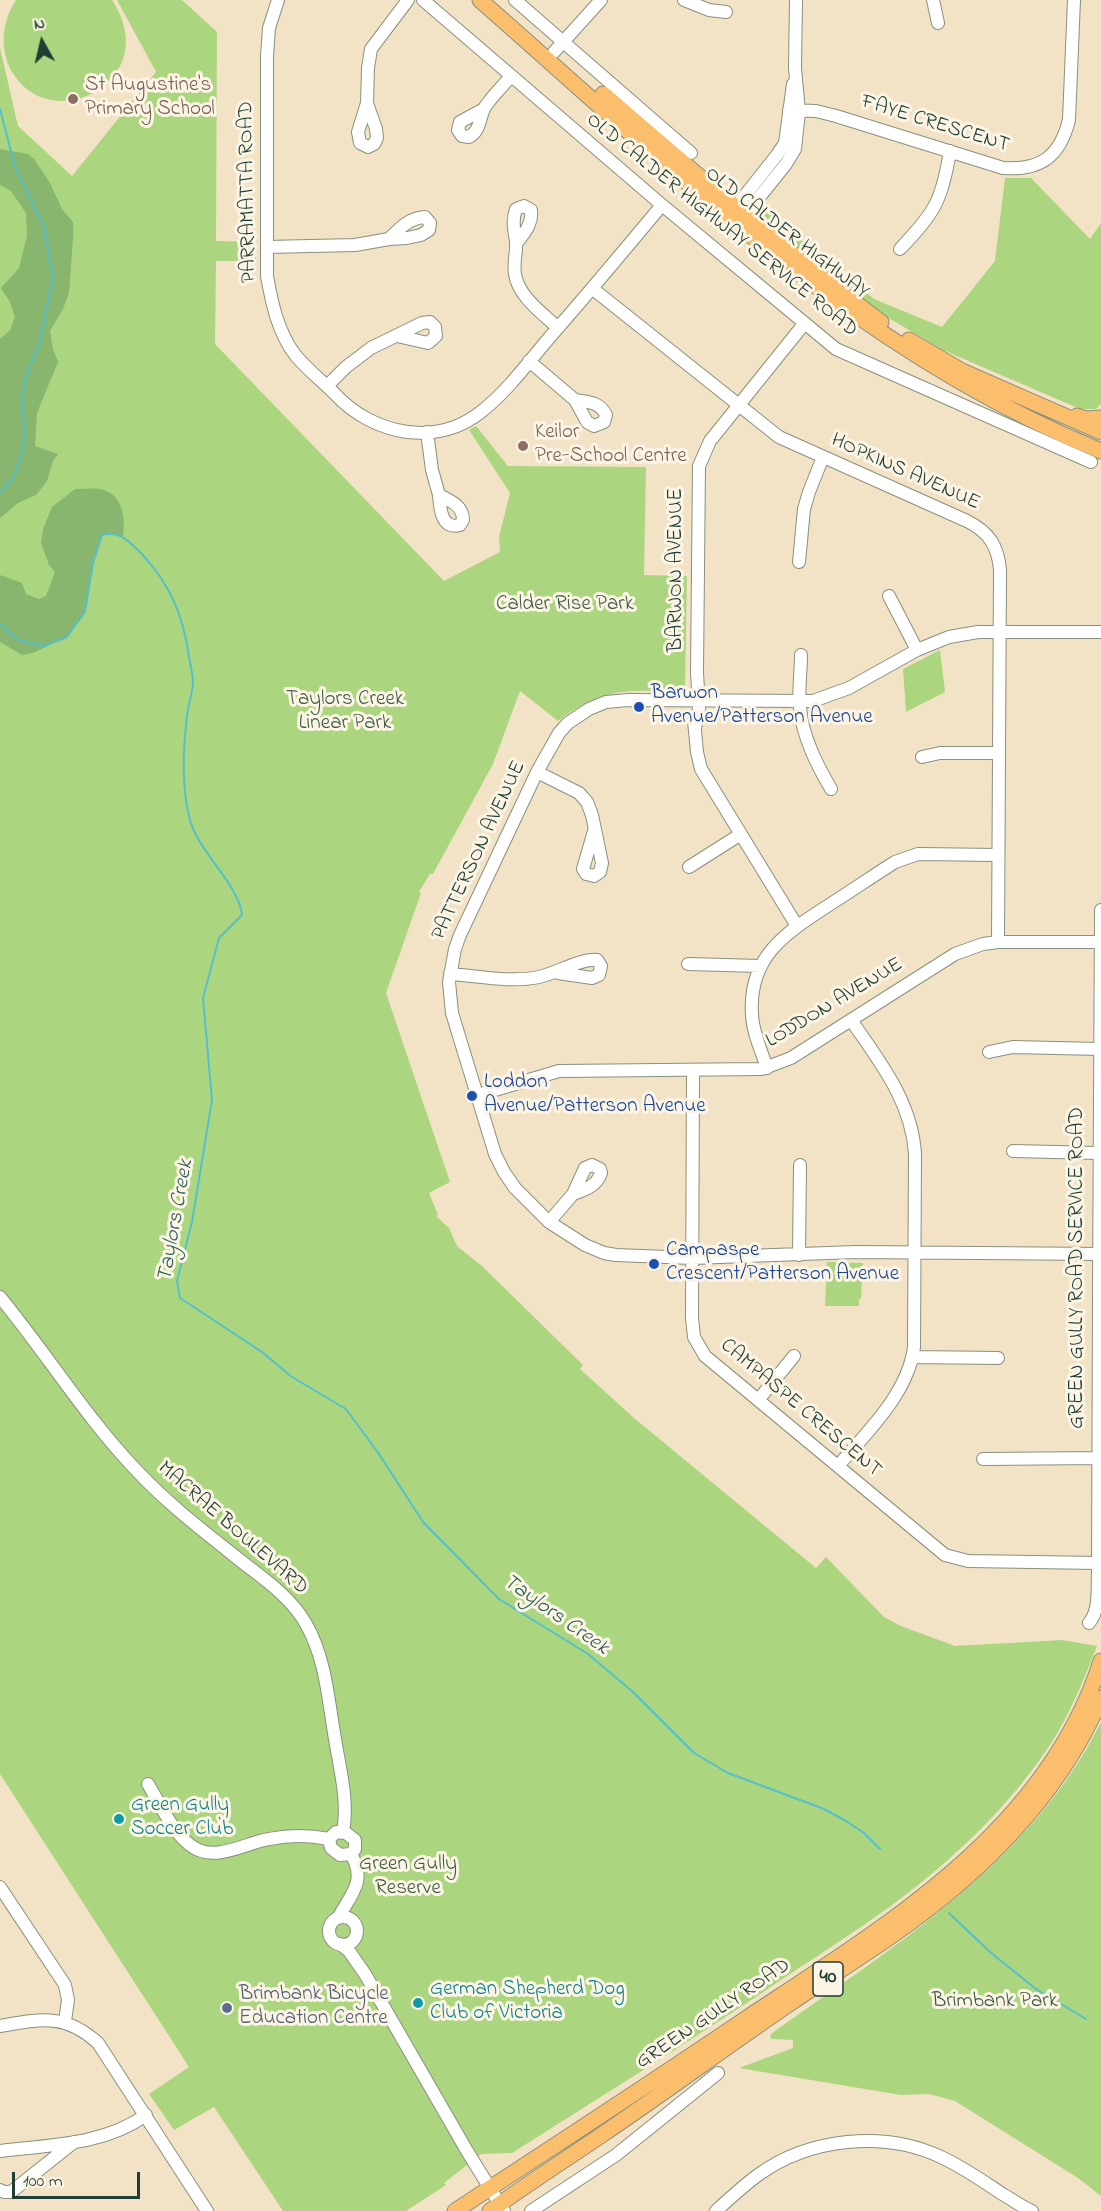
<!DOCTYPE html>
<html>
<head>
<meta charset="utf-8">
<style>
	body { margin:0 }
	#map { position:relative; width:1101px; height:2211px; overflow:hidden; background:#f3e3c6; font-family:"Indie Flower",sans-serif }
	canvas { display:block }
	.north { position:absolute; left:12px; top:12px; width:60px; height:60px; -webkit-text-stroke:4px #fcf5e5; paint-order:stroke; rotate:352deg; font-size:16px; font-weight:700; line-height:24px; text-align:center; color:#1f3d34 }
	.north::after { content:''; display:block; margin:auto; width:21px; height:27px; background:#1f3d34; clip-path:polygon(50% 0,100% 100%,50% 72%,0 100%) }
	.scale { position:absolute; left:12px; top:2172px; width:128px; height:27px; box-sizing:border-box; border:3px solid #1f3d34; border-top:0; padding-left:8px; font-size:18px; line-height:21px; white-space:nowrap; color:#1f3d34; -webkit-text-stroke:4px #fcf5e5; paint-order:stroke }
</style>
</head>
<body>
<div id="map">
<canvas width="1101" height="2211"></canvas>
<div class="north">N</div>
<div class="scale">100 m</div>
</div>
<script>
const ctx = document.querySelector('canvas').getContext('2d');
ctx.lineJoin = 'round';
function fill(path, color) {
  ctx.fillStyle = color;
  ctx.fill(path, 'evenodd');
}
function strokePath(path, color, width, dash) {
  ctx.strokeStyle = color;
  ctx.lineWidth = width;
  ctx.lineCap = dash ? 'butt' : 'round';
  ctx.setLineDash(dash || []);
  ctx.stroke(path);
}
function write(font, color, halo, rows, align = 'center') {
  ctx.font = font + ' "Indie Flower",sans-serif';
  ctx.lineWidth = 6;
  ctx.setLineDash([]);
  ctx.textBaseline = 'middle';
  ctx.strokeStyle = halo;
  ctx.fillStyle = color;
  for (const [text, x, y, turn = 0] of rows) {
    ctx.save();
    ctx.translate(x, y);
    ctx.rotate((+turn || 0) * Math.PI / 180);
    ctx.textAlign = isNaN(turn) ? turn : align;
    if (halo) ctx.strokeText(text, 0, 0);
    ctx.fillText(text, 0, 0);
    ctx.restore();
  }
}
const green = new Path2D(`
	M 16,0 L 112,0 C 167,83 43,143 8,64 C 0,42 3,20 16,0 Z
	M 117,0 L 182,0 L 217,32 L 216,241 L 256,242 L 256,261 L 216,261 L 215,344 L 444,581 L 500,552 L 499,537 L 510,493 L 469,430 L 476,426 L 508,466 L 646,467 L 644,575 L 687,576 L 685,691 C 629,691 606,685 558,721 L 520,691 L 493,764 L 433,874 L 430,874 L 419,892 L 421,893 L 386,993 L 450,1182 L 429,1193 L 438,1215 L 436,1216 L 449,1228 L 457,1246 L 483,1267 L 583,1365 L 580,1369 L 634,1418 L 816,1568 L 826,1557 L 884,1617 L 901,1626 L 955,1646 L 1062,1640 L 1097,1646 C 1085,1677 1072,1709 1055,1737 C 1013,1804 951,1862 888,1908 C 856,1931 823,1952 790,1974 C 699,2036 605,2094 512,2153 L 481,2154 L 444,2183 L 446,2185 L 406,2211 L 283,2211 L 214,2107 L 174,2130 L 149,2094 L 189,2067 L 0,1774 L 0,48 L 18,126 L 72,176 L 156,72 Z
	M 1005,178 L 1031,178 L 1090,239 L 1101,223 L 1101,404 L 1096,409 L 1080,409 L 943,350 L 887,317 L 764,227 L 758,215 L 763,209 L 874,299 L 942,327 L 995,261 Z
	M 940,650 L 945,692 L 906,712 L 903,669 Z
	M 827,1262 L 863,1263 L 861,1299 L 859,1299 L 859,1306 L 825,1306 Z
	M 1101,1722 L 1101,2196 L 1078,2178 L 955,2101 L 929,2094 L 901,2095 L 739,2068 L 793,2048 L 793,2040 L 772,2039 L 770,2037 L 771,2034 C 894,1946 1031,1863 1101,1722 Z`);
const forest = new Path2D(`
	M 0,149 L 28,154 L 34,159 L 50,183 L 62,209 L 73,222 L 73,239 L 69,293 L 63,309 L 50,331 L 53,349 L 58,362 L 37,413 L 35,446 L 58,454 L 53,461 L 47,481 L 36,495 L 18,503 L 0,518 L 0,339 L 10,330 L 15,317 L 10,302 L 1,288 L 19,268 L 27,236 L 26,213 L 11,191 L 0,185 Z
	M 75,489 C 83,489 92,488 100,489 C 122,493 126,517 123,536 L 108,533 L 102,536 L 93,563 L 85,612 L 67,637 L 33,653 L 22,655 L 0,642 L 0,575 L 22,583 L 26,594 L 39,599 L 46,596 L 55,572 L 49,565 L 41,543 L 43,529 L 52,507 Z`);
const stream = new Path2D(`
	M 0,109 L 15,167 L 44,227 L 53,277 L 40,341 L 26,377 L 22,401 L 25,436 L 20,459 L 13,478 L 0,493
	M 0,624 L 18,640 L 44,646 L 67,637 L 85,612 L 93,563 L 102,535 C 119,530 128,541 140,552 C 170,584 183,614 189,657 C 191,666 193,676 193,684 C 192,695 188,705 187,716 C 183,749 181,787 190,820 C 199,853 238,883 242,915 L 219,938 L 203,998 L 212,1100 L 192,1222 L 177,1281 L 180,1298 L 262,1352 L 292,1377 L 346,1409 L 379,1454 L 423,1522 L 499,1599 L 588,1654 L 633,1692 L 694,1753 L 728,1773 L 824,1809 L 846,1821 L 864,1833 L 880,1849
	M 949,1913 L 990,1952 L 1036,1989 L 1086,2019`);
const minor = new Path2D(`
	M 278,0 L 269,28 L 267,56 L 267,276 C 272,304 278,333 296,356 C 308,370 322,381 335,394 C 373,435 437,448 482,411 C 510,389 532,357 556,330 C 592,289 627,247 662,205
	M 423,0 L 662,205 L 836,349 L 1091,462
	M 515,0 L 691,153
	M 684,0 L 709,10 L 726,12
	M 933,0 L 938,23
	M 554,52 L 601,0
	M 367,103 L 376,129 L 377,138 L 374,144 L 368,147 L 360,143 L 358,132 L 367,103 L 368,68 L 371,49 L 408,0
	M 484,109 L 460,122 L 458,130 L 462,136 L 469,137 C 481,130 479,118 485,107 C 492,96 503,86 511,76
	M 789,110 L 816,111 L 836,116 L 1003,168 C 1041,171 1060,156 1069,120 L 1074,0
	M 735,208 L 777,155 L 785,143 L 793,84
	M 745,215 L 786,164 L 795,149 L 799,112 L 795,68 L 796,0
	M 516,244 C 524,233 533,224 531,210 L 524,206 L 516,209 C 512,220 514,230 516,241 C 517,252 513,263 515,274 C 518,296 542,313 558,328
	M 267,247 L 355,245 L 389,239 L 407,238 L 421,235 L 429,230 L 430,223 L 425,217 C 409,218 400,228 389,239
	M 900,249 C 935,212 942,201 950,151
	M 593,289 L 779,437 L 967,521 C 989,532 998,546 1000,570 L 998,942
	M 529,361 L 575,400
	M 327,386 L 346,367 L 371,348 L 422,323 L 430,322 L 435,327 L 436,336 L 428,343 L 397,336
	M 575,400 C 588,402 600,402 606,415 L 604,422 L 594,426 L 587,422 Z
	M 427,432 L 432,470 L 439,495
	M 439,495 C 450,501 463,505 463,520 L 460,525 C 441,530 440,508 439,495 Z
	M 799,562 L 804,509 L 809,492 L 823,457
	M 889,596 L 917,650
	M 1101,632 L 978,632 L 949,637 L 917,650 L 849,688 L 813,701 L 628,700 L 606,702 L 589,709 L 568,723 L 559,733 L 537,772 L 460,935 L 455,949 L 449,982 L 452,1013 L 495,1154 L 504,1172 L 515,1188 L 549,1222 L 585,1245 L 604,1253 L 616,1255 L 692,1258 L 856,1252 L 1101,1254
	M 801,655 C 801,672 798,690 800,707 C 802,736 817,765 831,789
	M 694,721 L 697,752 L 701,769 L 797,926
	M 695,728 L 699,709 L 697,672 L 699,466 L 710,441 L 804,324
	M 922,757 L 940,753 L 999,753
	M 537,772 L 579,793 L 587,802 L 592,815 L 602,863 L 600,872 L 594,876 L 586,874 L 583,869 L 594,831
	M 689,867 L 741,834
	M 688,964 L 761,966
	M 450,974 C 479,976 510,983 539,977 C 557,973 581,958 597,960 L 601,966 L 599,975 L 592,978 L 558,973
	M 989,1052 L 1013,1047 L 1099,1049
	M 767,1068 C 761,1050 753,1033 752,1015 C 748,956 786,933 829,905 C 851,891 873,876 895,862 L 918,854 L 998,855
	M 693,1071 L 692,1318 L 694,1337 L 705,1356 L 945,1555 L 968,1561 L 1098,1563
	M 478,1095 L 559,1071 L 762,1069 L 791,1058 L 955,954 L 983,944 L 998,942 L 1101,942
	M 1013,1151 L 1098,1153
	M 549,1222 L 573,1194 L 585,1168 L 592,1165 L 600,1169 L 601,1173 C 597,1186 584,1190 573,1194
	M 799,1255 L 800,1165
	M 0,1297 C 47,1354 86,1418 138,1472 C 169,1505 206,1533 241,1561 C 264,1579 292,1598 306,1624 C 325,1657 328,1697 334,1733 C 339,1766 349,1800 343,1832
	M 913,1357 L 998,1358
	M 759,1399 L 794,1356
	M 983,1459 L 1099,1458
	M 838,1466 C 867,1432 908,1394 914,1347 L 915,1154 C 912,1102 880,1062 851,1020
	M 1089,1623 C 1100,1610 1097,1589 1098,1573 C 1100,1352 1098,1131 1101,910
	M 148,1784 C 160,1804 172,1831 190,1845 C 214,1864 244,1843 269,1839 C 289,1835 309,1835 329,1839
	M 336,1832 L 346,1833 L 355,1840 L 355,1849 L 351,1854 L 340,1855 L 331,1848 L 329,1839 Z
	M 0,1887 L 65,1985 L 68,2000 L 65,2021
	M329 1931a14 14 0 1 1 28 0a14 14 0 1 1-28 0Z
	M 338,1918 C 351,1894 367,1881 351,1854
	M 340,1944 L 349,1951 L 365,1974 L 467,2151 L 504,2211
	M 0,2026 C 41,2019 65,2013 98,2043 L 207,2211
	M 0,2151 C 50,2145 104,2145 146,2115
	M 0,2190 L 4,2192 L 11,2192 L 74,2142
	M 531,2211 L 616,2155 L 718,2073
	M 716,2211 C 729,2199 743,2186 758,2175 C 809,2138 884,2130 941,2157 C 963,2167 984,2182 1004,2195 C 1013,2200 1022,2207 1032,2211`);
const major = new Path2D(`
	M 480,0 C 675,171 857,352 1101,451
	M 603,94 C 694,172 784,251 881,322
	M 909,340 L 962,371 L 1101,432
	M 1077,416 L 1086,419 L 1101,418
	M 455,2211 C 553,2147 651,2083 747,2018 C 887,1925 1047,1831 1101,1661
	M 490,2211 C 527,2184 565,2160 603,2134 C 665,2092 726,2047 789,2004 C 824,1980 860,1958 894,1934 C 980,1874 1059,1796 1101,1698`);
const markers = [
	[73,99,6,"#8d6e63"],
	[523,446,6,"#8d6e63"],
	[639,707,6,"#1a4fb4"],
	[472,1096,6,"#1a4fb4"],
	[654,1264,6,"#1a4fb4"],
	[119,1819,6,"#0f9aa8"],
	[418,2003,6,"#0f9aa8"],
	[227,2008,6,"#5c6f8a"]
];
const shields = [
	[828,1979,30]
];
const shieldNames = [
	["40",828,1979]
];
const educationNames = [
	["St Augustine's",85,87],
	["Primary School",85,111],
	["Keilor",535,434],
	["Pre-School Centre",535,458]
];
const streetNames = [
	["FAYE CRESCENT",935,125,17],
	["PARRAMATTA ROAD",249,192,-91],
	["OLD CALDER HIGHWAY SERVICE ROAD",721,226,39],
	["OLD CALDER HIGHWAY",786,234,38],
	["HOPKINS AVENUE",905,473,24],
	["BARWON AVENUE",678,570,-90],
	["PATTERSON AVENUE",480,851,-65],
	["LODDON AVENUE",835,1004,-31],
	["GREEN GULLY ROAD SERVICE ROAD",1079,1268,-90],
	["CAMPASPE CRESCENT",800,1409,40],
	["MACRAE BOULEVARD",232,1529,41],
	["GREEN GULLY ROAD",714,2015,-34]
];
const parkNames = [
	["Calder Rise Park",565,606],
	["Taylors Creek",345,701],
	["Linear Park",345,725],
	["Green Gully",408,1866],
	["Reserve",408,1890],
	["Brimbank Park",995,2003]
];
const transitNames = [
	["Barwon",651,695],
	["Avenue/Patterson Avenue",651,719],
	["Loddon",484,1084],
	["Avenue/Patterson Avenue",484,1108],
	["Campaspe",666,1252],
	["Crescent/Patterson Avenue",666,1276]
];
const cultureNames = [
	["Green Gully",131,1807],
	["Soccer Club",131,1831],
	["German Shepherd Dog",430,1991],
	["Club of Victoria",430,2015]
];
const serviceNames = [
	["Brimbank Bicycle",239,1996],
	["Education Centre",239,2020]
];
const waterNames = [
	["Taylors Creek",177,1221,-80],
	["Taylors Creek",555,1616,35]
];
fill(green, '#acd57f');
fill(forest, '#89b66e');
strokePath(stream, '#53c0cb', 2);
strokePath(minor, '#89907d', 14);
strokePath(major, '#89907d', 17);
strokePath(minor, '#fff', 12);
strokePath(major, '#fabe6d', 15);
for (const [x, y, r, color] of markers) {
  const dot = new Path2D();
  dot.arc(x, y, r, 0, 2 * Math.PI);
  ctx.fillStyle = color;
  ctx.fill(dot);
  strokePath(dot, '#fcf5e5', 2);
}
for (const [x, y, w] of shields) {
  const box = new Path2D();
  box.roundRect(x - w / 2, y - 17, w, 34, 4.5);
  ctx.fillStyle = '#fcf5e5';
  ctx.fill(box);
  strokePath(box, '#1f3d34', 1.5);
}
write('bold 20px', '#1f3d34', null, shieldNames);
write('21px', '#785e54', '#fcf5e5', educationNames, 'left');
write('21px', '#1f3d34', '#fcf5e5', streetNames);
write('21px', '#3b5b43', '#fcf5e5', parkNames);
write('21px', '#164399', '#fcf5e5', transitNames, 'left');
write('21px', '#0d838f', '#fcf5e5', cultureNames, 'left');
write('21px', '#4e5e75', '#fcf5e5', serviceNames, 'left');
write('italic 22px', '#2c5e5a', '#fcf5e5', waterNames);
</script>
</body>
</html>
